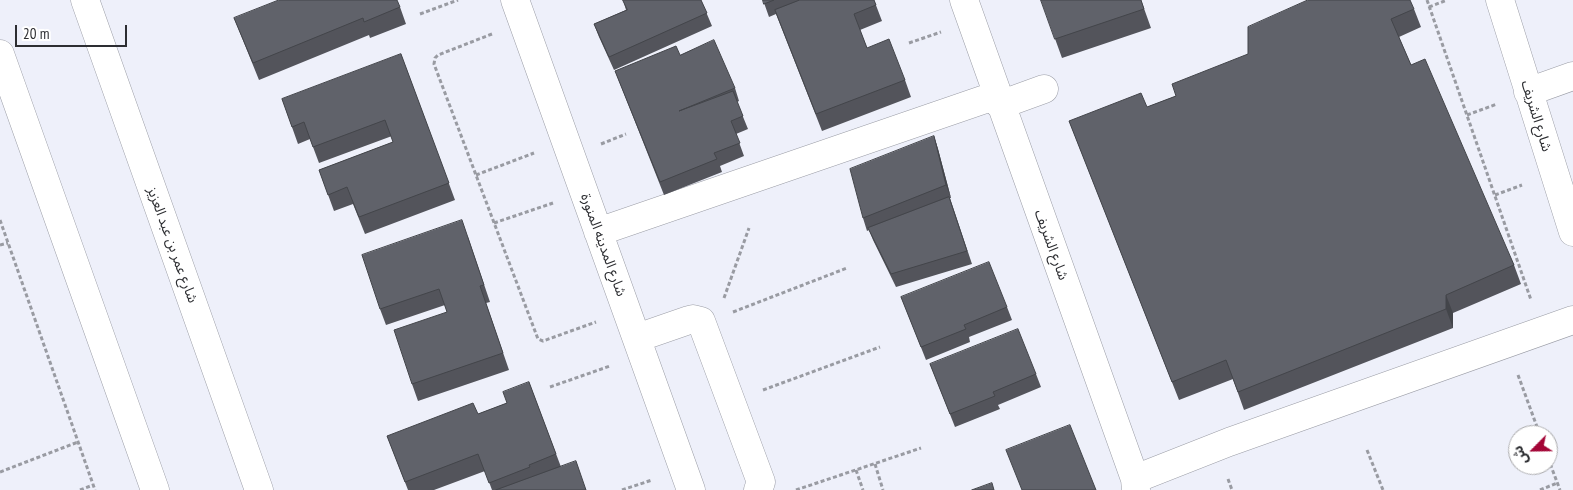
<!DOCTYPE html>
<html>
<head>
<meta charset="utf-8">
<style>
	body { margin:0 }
	#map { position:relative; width:1573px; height:490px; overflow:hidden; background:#eef0fa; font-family:"PT Sans Narrow","Noto Sans Arabic",sans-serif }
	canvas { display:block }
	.north { position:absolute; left:1508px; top:425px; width:50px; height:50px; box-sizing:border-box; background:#fff; border:1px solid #ababad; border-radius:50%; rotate:247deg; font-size:14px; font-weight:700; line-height:20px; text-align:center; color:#2d2e32 }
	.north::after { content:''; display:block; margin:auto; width:18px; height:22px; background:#a30536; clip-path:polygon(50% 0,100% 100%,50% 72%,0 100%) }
	.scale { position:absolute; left:15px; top:25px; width:112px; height:22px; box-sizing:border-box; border:2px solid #2d2e32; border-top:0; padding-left:6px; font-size:15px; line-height:18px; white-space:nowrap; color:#2d2e32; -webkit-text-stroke:4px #fff; paint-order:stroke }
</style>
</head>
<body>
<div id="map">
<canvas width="1573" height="490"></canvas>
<div class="north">ش</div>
<div class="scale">20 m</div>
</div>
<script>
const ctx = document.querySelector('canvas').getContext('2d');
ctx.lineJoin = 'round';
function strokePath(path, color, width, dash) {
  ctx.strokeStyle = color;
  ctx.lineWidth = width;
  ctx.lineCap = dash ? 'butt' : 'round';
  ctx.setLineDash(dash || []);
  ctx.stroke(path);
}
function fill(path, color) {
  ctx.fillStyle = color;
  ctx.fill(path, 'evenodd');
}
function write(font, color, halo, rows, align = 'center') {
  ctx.font = font + ' "PT Sans Narrow","Noto Sans Arabic",sans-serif';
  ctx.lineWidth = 5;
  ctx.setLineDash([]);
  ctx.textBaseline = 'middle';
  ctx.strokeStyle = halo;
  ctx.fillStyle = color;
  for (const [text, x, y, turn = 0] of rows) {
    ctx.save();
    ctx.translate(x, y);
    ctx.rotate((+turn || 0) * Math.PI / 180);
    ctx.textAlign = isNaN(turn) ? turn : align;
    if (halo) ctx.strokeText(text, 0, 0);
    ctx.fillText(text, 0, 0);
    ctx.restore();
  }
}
const path = new Path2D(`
	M 1427,0 L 1531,300
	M 1429,7 L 1447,0
	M 420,14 L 458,0
	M 492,34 L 438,55 L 435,58 L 434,64 L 538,339 L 543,341 L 596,322
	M 909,43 L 941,32
	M 1467,115 L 1497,104
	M 601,144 L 626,134
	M 476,175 L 534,153
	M 1495,195 L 1522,185
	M 0,220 L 95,490
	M 494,223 L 553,203
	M 0,245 L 8,243
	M 724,298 L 749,228
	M 733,312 L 847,268
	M 1518,375 L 1540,435
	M 550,387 L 610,366
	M 763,390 L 880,347
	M 1367,450 L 1383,490
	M 1548,458 L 1560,490
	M 875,464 L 883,490
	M 856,470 L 863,490
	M 0,472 L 78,442
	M 1228,479 L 1232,490
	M 80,490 L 93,485
	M 622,490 L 652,480
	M 796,490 L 921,448
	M 1540,490 L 1557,483`);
const minor = new Path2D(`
	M 85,0 L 259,490
	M 515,0 L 691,490
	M 964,0 L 1135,479 L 1136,490
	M 1500,0 L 1573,232
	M 0,54 L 155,490
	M 1528,92 L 1573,76
	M 1000,105 L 1044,89
	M 598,232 L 997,95
	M 637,338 L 689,320 L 693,319 L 701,321 L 761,482 L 758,490
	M 1135,479 L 1229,442 L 1573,320`);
const wall = new Path2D(`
	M 623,0 L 701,0 L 712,26 L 614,70 L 599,37 L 594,24 L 626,10 Z
	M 763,0 L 874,0 L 882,21 L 860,30 L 867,48 L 905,80 L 911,97 L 822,131 L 776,14 L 769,17 Z
	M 1041,0 L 1141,0 L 1151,28 L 1062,58 Z
	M 400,7 L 406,24 L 370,38 L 369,35 L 259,80 L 234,18 Z
	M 1414,9 L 1421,27 L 1399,37 L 1411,65 L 1514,265 L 1521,284 L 1453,313 L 1453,328 L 1244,410 L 1233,379 L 1179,400 L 1069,121 L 1147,107 L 1176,96 L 1248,54 Z
	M 401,54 L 455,200 L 365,234 L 353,204 L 334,211 L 319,170 L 393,142 L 392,136 L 319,163 L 310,139 L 298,144 L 282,99 Z
	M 680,55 L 735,88 L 739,101 L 737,102 L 748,129 L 736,134 L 744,156 L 720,166 L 722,172 L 664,195 L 615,71 Z
	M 934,136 L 938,149 L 951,198 L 950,198 L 972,264 L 896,287 L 873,240 L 869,230 L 867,231 L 863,218 Z
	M 468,237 L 490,302 L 486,303 L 509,370 L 418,401 L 412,384 L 447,312 L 445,305 L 386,325 L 380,309 Z
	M 901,297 L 1007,307 L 1012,320 L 969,337 L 970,342 L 926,360 Z
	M 930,364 L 1036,374 L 1041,387 L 998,405 L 1000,409 L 955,427 Z
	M 529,382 L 561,467 L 586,490 L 492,490 L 485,471 L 434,490 L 408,490 L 387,436 L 478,414 L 507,403 Z`);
const shadedWall = new Path2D(`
	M 934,136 L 938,149 L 951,198 L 946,185 Z
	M 1446,295 L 1453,313 L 1453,328 L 1446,309 Z`);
const building = new Path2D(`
	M 279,0 L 397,0 L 400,7 L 364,22 L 363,18 L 253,63 L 234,18 Z
	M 623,0 L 701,0 L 707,13 L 609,57 L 594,24 L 627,10 Z
	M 763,0 L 774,0 L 764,4 Z
	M 800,0 L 874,0 L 876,5 L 854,14 L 867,48 L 889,39 L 905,80 L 816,114 L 775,10 Z
	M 1041,0 L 1141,0 L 1144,9 L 1055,39 Z
	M 1308,0 L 1410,0 L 1414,9 L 1391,19 L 1411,65 L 1425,59 L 1514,265 L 1446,295 L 1446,309 L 1238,392 L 1226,360 L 1172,382 L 1069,121 L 1141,93 L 1147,107 L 1176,96 L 1172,84 L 1248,54 L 1248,27 Z
	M 714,40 L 735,88 L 679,111 L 733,91 L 743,116 L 731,121 L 740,143 L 714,153 L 717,159 L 660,182 L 615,71 L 676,46 L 680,55 Z
	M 401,54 L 449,183 L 359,217 L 347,187 L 328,195 L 319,170 L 393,142 L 385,120 L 313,147 L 304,122 L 292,127 L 282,99 Z
	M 934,136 L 946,185 L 863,218 L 850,169 Z
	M 949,197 L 967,251 L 891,274 L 868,228 Z
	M 462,220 L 484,285 L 480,286 L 503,353 L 412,384 L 394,330 L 447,312 L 439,289 L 380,309 L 362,255 Z
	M 989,262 L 1007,307 L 964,325 L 966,329 L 921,347 L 901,297 Z
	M 1018,329 L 1036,374 L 993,392 L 995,396 L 950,414 L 930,364 Z
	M 529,382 L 556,454 L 529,465 L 530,467 L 489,483 L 478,454 L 405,482 L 387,436 L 473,403 L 478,414 L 507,403 L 503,392 Z
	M 1070,425 L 1096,490 L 1022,490 L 1006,450 Z
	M 576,461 L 586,490 L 496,490 Z
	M 992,483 L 994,490 L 972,490 Z`);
const streetNames = [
	["شارع الشريف",1536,116,73],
	["شارع عمر بن عبد العزيز",172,245,70],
	["شارع المدينه المنورة",603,245,70],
	["شارع الشريف",1051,245,70]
];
strokePath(minor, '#9b9da6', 29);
strokePath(path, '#999ba2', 3, [4, 2.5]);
strokePath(minor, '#fff', 28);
fill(wall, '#53545b');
fill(shadedWall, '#43454a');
fill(building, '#60626a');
strokePath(building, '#43454a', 1);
write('14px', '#2d2e32', '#fff', streetNames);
</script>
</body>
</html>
